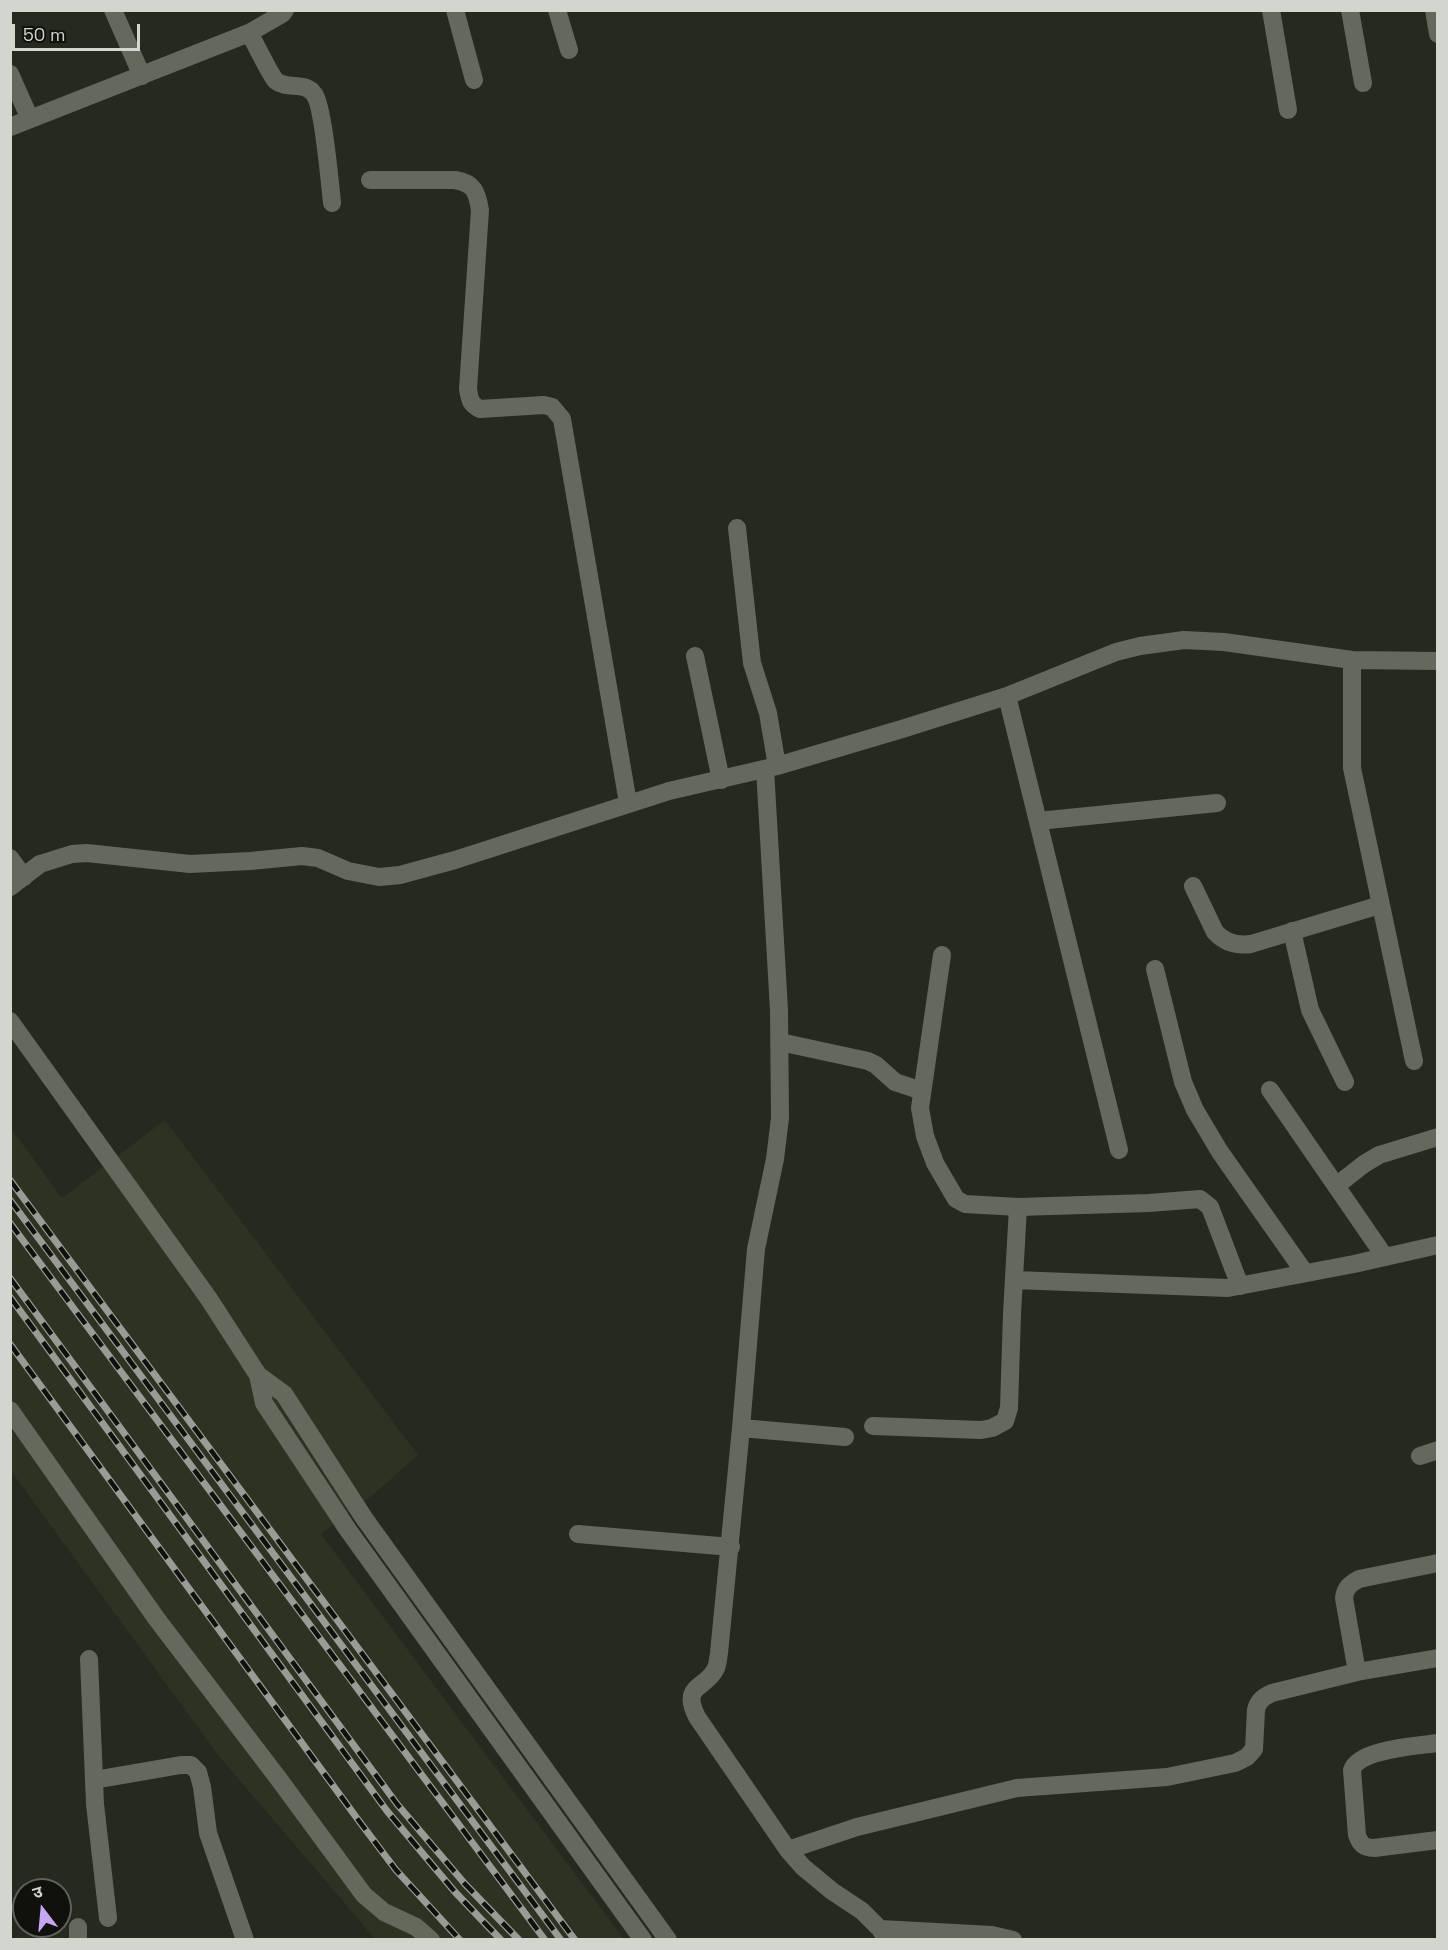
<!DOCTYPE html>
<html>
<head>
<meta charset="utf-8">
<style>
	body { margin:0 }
	#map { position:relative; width:1448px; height:1950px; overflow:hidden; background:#26291f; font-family:"Space Grotesk","Noto Sans Devanagari",sans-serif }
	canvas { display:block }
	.frame { position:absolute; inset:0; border:12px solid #d3d6cf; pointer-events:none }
	.north { position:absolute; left:12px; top:1878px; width:60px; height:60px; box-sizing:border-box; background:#10110c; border:2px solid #5e605a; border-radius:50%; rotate:344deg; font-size:16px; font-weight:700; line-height:24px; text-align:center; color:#d3d6cf }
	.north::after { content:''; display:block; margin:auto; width:21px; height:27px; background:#c5a6f0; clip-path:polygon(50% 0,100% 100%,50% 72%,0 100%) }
	.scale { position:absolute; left:12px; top:24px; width:128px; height:27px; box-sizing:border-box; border:3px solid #d3d6cf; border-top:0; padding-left:8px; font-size:18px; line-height:21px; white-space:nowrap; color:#d3d6cf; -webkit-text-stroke:4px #10110c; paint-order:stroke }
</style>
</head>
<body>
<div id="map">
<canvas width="1448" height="1950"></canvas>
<div class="frame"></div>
<div class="north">उ</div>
<div class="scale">50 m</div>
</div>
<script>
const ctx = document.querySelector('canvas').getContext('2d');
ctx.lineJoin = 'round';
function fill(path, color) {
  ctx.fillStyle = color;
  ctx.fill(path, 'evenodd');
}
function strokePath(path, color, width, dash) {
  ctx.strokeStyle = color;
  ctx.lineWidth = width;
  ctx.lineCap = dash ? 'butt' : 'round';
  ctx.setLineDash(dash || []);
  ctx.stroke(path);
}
const built = new Path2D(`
	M 165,1120 L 418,1455 L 374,1494 L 321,1534 L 624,1939 L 375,1939 L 218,1755 L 11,1471 L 10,1127 L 62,1198 Z`);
const minor = new Path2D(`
	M 113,10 L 142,76
	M 455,10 L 474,80
	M 557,10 L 569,50
	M 1271,10 L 1288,110
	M 1350,10 L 1363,83
	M 1434,10 L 1438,34
	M 249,33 C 256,44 270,75 276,81 C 287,90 305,81 314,94 C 323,105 330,184 332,203
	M 10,74 L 30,119
	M 10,127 L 249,33 L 282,14 L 285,10
	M 370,180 L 455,180 C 474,183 477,192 480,210 L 468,389 C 470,400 470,404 480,409 L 544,405 L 552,407 L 562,419 L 628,803
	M 737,528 L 752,663 L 768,713 L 777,766
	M 695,656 L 721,780
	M 1352,660 L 1352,768 L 1414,1061
	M 1007,696 L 1119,1150
	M 765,769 L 779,1010 L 780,1118 L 775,1159 L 756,1249 L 741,1428 L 719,1653 C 718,1658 718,1664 716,1668 C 707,1689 680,1684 697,1717 L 788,1850 L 803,1867 L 832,1891 L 862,1911 L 880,1929 L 887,1940
	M 1038,821 L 1217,803
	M 10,858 L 24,877
	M 1193,886 L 1215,932 C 1225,943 1237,946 1251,944 L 1380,905
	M 10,887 L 40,864 L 72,854 L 87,853 L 190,864 L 250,861 L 302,856 L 318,858 L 348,871 L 379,877 L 400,875 L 455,860 L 669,791 L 777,766 L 902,729 L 1007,696 L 1116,652 L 1140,646 L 1184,640 L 1224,642 L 1352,660 L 1438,661
	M 1292,931 L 1310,1010 L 1345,1082
	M 942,955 L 920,1108 L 925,1136 L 935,1163 L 956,1199 L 965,1204 L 1018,1207 L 1149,1203 L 1200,1199 L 1210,1207 L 1240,1286
	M 1155,969 L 1183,1082 L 1195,1110 L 1220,1152 L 1305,1273
	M 10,1021 L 209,1299 L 258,1375 L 284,1394 L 364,1518 L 668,1940
	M 780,1042 L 868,1061 L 876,1065 L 895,1082 L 922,1091
	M 1270,1090 L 1385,1257
	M 1336,1186 L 1364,1164 L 1379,1155 L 1438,1137
	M 1014,1280 L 1228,1288 L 1354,1264 L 1438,1245
	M 258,1375 L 264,1403 L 348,1530 L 643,1940
	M 10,1410 L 156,1618 L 278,1778 L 364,1895 L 384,1912 L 416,1927 L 431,1940
	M 873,1426 L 981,1430 L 992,1428 L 1005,1421 L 1009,1408 L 1012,1314 L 1018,1207
	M 741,1428 L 845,1437
	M 1420,1456 L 1438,1450
	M 578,1534 L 731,1547
	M 89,1659 L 95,1804 L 108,1918
	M 1357,1672 L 1344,1598 C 1345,1588 1350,1584 1359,1579 L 1438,1563
	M 1438,1743 C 1417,1746 1359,1749 1352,1770 L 1357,1835 C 1360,1844 1364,1848 1374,1848 L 1438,1840
	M 94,1780 L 181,1765 L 191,1765 L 198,1772 L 202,1787 L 208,1833 L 245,1940
	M 788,1850 L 857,1827 L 1017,1788 L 1167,1777 L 1235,1763 L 1247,1757 L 1254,1749 L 1256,1710 C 1258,1701 1263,1697 1272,1693 L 1357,1672 L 1438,1658
	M 880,1929 L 992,1935 L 1013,1940
	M 78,1940 L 78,1927`);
const rail = new Path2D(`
	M 10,1180 L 575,1940
	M 10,1200 L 561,1940
	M 10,1223 L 545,1940
	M 10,1278 L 397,1804 L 465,1884 L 519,1940
	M 10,1297 L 387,1811 L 455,1892 L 501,1940
	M 10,1344 L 359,1821 L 396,1870 L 460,1940`);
fill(built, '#2d3223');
strokePath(minor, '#65695d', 18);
strokePath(rail, '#999c94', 7);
strokePath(rail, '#10110c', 4.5, [14]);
</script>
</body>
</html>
